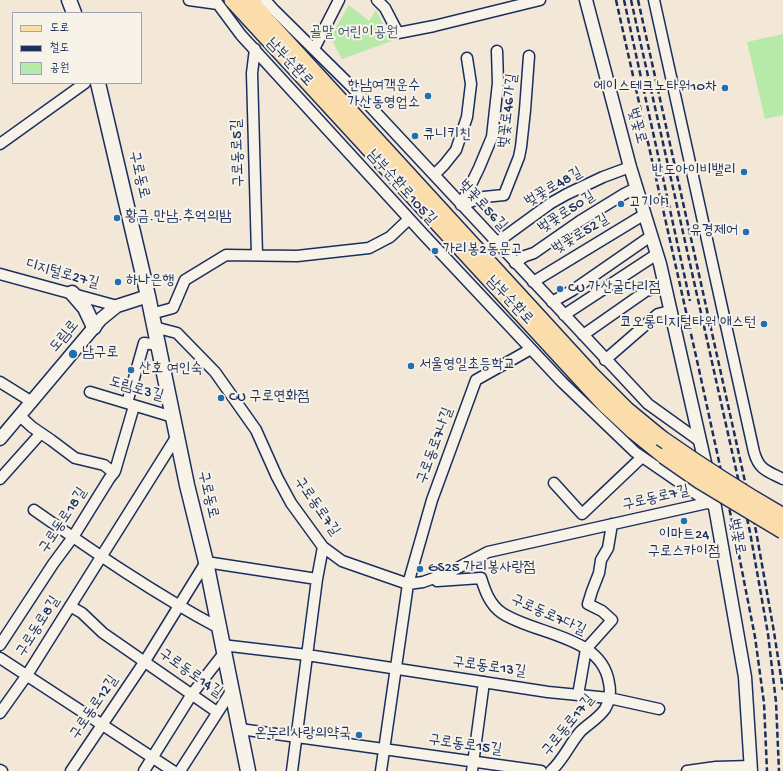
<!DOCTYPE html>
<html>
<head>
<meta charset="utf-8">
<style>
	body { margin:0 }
	#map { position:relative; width:783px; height:771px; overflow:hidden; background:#f3e8d7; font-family:"Gochi Hand","Poor Story",sans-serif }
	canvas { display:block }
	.legend { position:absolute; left:12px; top:12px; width:130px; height:72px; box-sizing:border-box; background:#f7f3e8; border:1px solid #9fa5b1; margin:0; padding:5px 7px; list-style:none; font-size:12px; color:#1b2f5e }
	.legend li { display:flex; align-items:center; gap:8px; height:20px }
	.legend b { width:20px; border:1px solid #9fa5b1 }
</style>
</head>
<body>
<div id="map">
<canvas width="783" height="771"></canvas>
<ul class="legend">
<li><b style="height:5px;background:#faddab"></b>도로</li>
<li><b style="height:5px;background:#1b2f5e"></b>철도</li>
<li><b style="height:11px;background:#b7e9a9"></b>공원</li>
</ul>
</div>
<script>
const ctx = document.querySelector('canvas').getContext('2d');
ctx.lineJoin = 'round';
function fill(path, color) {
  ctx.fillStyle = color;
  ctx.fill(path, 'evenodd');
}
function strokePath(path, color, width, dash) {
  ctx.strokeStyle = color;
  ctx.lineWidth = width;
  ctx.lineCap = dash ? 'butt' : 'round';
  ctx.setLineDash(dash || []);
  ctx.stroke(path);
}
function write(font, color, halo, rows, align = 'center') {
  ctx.font = font + ' "Gochi Hand","Poor Story",sans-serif';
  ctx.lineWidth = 4;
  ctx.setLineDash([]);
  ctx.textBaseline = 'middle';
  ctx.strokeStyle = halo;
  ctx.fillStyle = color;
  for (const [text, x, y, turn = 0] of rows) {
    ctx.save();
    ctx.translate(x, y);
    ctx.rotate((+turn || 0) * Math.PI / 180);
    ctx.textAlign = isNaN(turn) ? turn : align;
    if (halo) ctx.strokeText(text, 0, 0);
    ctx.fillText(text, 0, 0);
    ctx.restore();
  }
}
const green = new Path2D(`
	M 349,5 L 369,21 L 376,10 L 392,41 L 342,59 L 330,37 Z
	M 783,34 L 783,115 L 765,119 L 747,42 Z`);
const minor = new Path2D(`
	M 189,0 L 218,4
	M 215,0 L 241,35 L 424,235 L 562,382 L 635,452 L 715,507
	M 265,0 L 274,10 L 352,87 L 648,404 L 701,442
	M 377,0 L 385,8 L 398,33 L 434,26 L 540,0
	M 654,0 L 754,452 C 759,470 767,471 783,479
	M 255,49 L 252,73 L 257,255
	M 314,49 L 339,0
	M 0,144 L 85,83
	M 434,175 L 444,165 L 456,150 L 467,117 L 471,84 L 467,58
	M 461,205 L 484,197 L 504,195 L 519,157 L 521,147 L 525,110 L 529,56
	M 461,205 L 479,168 L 492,137 L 498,83 L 497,51
	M 496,243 L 551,203 L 567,194 L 603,177 L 630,167
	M 515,263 L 525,256 L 534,253 L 580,221 L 624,194 L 636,188
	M 0,274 L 117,306
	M 533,282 L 645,214
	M 552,302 L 573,290 L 651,236
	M 151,314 L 173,308 L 185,280 L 226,255 L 297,256 L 369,248 L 390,237 L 409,219
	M 564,315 L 657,254
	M 154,327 L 177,333 L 215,372 L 256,430 L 277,477 L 291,503 L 323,547 L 342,561 L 408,584 L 423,582 L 448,573 L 488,552 L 707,503
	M 583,335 L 646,291 L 664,286
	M 605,360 L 658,314 L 670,311
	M 0,382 L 32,402
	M 90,392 L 173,417
	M 127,403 L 144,343 L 158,345
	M 20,416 L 32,427 L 51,440 L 75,458 L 104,465 L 114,473
	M 0,479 L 41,433
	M 554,483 L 582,514 L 642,457
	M 34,510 C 94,552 155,594 219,628
	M 437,581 L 481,578 C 485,591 490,605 502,613 C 535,635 602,635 609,683 C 611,692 609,702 605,709 C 598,719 588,724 580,732 C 569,745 564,759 551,771
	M 70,606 L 82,613 L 103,633 L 217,712
	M 0,645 L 53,564 L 73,537 L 109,479 L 115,471 L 134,406
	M 222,645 L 307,655 L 548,692 L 609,698 L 659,709
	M 0,658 L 173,771
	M 578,695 L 586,649 L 612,620 L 602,611 L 588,604 L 592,591 L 599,573 L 601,560 L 608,548 L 612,524
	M 0,713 L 27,675 L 177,436
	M 240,729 L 541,771
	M 0,770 L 2,771
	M 71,771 L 145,661 L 206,562 L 317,579
	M 144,771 L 192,694 L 224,653
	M 180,771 L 232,690
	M 292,771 L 317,579 L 323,547
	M 381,771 L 408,584 L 432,500 L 476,380 L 531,349
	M 472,771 L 484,682
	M 687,771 L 716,767 L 751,766`);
const tertiary = new Path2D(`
	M 586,0 L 630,167 L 660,264 L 715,507 L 745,677 L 751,771
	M 0,439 L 101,319 L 117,306 L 148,296`);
const secondary = new Path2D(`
	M 69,0 L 74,13
	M 98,83 L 148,296 L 187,485 L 206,562 L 248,771
	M 72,293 L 85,308 L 94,327`);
const primary = new Path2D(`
	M 232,0 L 604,404 L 633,431 L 664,456
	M 250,0 L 264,17 L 591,374 L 627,410 L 661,438`);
const rail = new Path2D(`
	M 616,0 L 698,365 L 735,535 L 755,637 L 764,703 L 767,771
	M 624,0 L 690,301
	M 631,0 L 750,532 L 768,634 L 776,702 L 779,771
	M 638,0 L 756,531 L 774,632 L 783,690`);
const primaryBridge = new Path2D(`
	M 661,438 C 701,466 741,492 783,516
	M 664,456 L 700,481 L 783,531`);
const markers = [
	[725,88,4,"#1f6fb2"],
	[428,96,4,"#1f6fb2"],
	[415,136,4,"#1f6fb2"],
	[744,172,4,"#1f6fb2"],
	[621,204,4,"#1f6fb2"],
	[117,218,4,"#1f6fb2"],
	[746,232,4,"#1f6fb2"],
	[435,251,4,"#1f6fb2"],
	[118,282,4,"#1f6fb2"],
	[560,289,4,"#1f6fb2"],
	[764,324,4,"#1f6fb2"],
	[73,354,5,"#1f6fb2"],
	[411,366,4,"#1f6fb2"],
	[131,370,4,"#1f6fb2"],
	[221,398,4,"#1f6fb2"],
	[684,521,4,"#1f6fb2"],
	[420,569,4,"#1f6fb2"],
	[359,735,4,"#1f6fb2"]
];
const parkNames = [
	["골말 어린이공원",354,34]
];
const streetNames = [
	["남부순환로",289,63,47],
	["벚꽃로46가길",509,111,-83],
	["벚꽃로",636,126,75],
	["구로동로5길",239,153,-92],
	["구로동로",138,175,77],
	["남부순환로105길",401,188,48],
	["벚꽃로48길",554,188,-30],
	["벚꽃로56길",482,206,47],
	["벚꽃로50길",567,213,-33],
	["벚꽃로52길",581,235,-31],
	["디지털로27길",62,275,15],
	["남부순환로",509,301,47],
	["도림로",65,337,-50],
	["도림로3길",136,390,16],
	["구로동로7나길",436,446,-70],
	["구로동로",207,495,77],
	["구로동로7길",656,499,-13],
	["구로동로7길",316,507,55],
	["구로동로18길",64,521,-57],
	["벚꽃로",736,537,80],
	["구로동로7다길",548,616,24],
	["구로동로8길",39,627,-58],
	["구로동로13길",489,668,8],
	["구로동로14길",190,674,35],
	["구로동로12길",95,708,-56],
	["구로동로17길",569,726,-51],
	["구로동로15길",465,746,8]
];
const poiNames = [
	["한남여객운수",420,87,"right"],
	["가산동영업소",420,104,"right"],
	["에이스테크노타워10차",717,88,"right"],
	["큐니키친",423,136],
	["반도아이비밸리",736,172,"right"],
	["고기야!",629,204],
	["황금.만남.추억의밤",125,218],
	["유경제어",738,232,"right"],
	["가리봉2동문고",443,251],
	["하나은행",126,282],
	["CU 가산굴다리점",568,289],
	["코오롱디지털타워 애스턴",756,324,"right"],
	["남구로",82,354],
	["서울영일초등학교",419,366],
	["산호 여인숙",139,370],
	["CU 구로연화점",229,398],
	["이마트24",684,536,"center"],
	["구로스카이점",684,553,"center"],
	["GS25 가리봉사랑점",428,569],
	["온누리사랑의약국",351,735,"right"]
];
fill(green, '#b7e9a9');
strokePath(minor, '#1b2f5e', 13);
strokePath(tertiary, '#1b2f5e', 15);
strokePath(secondary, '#1b2f5e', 17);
strokePath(primary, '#1b2f5e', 18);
strokePath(minor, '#f7f3e8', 10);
strokePath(tertiary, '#f7f3e8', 12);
strokePath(secondary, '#f7f3e8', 14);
strokePath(primary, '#faddab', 15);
strokePath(rail, '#1b2f5e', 2.5, [6, 3]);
strokePath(primaryBridge, '#1b2f5e', 18, []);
strokePath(primaryBridge, '#faddab', 15);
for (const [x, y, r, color] of markers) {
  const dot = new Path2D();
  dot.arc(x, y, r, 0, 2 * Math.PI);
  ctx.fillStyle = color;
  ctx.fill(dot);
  strokePath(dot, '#f7f3e8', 1.5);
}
write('15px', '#3a546d', '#f7f3e8', parkNames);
write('15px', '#1b2f5e', '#f7f3e8', streetNames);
write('15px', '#1b2f5e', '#f7f3e8', poiNames, 'left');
</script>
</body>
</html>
